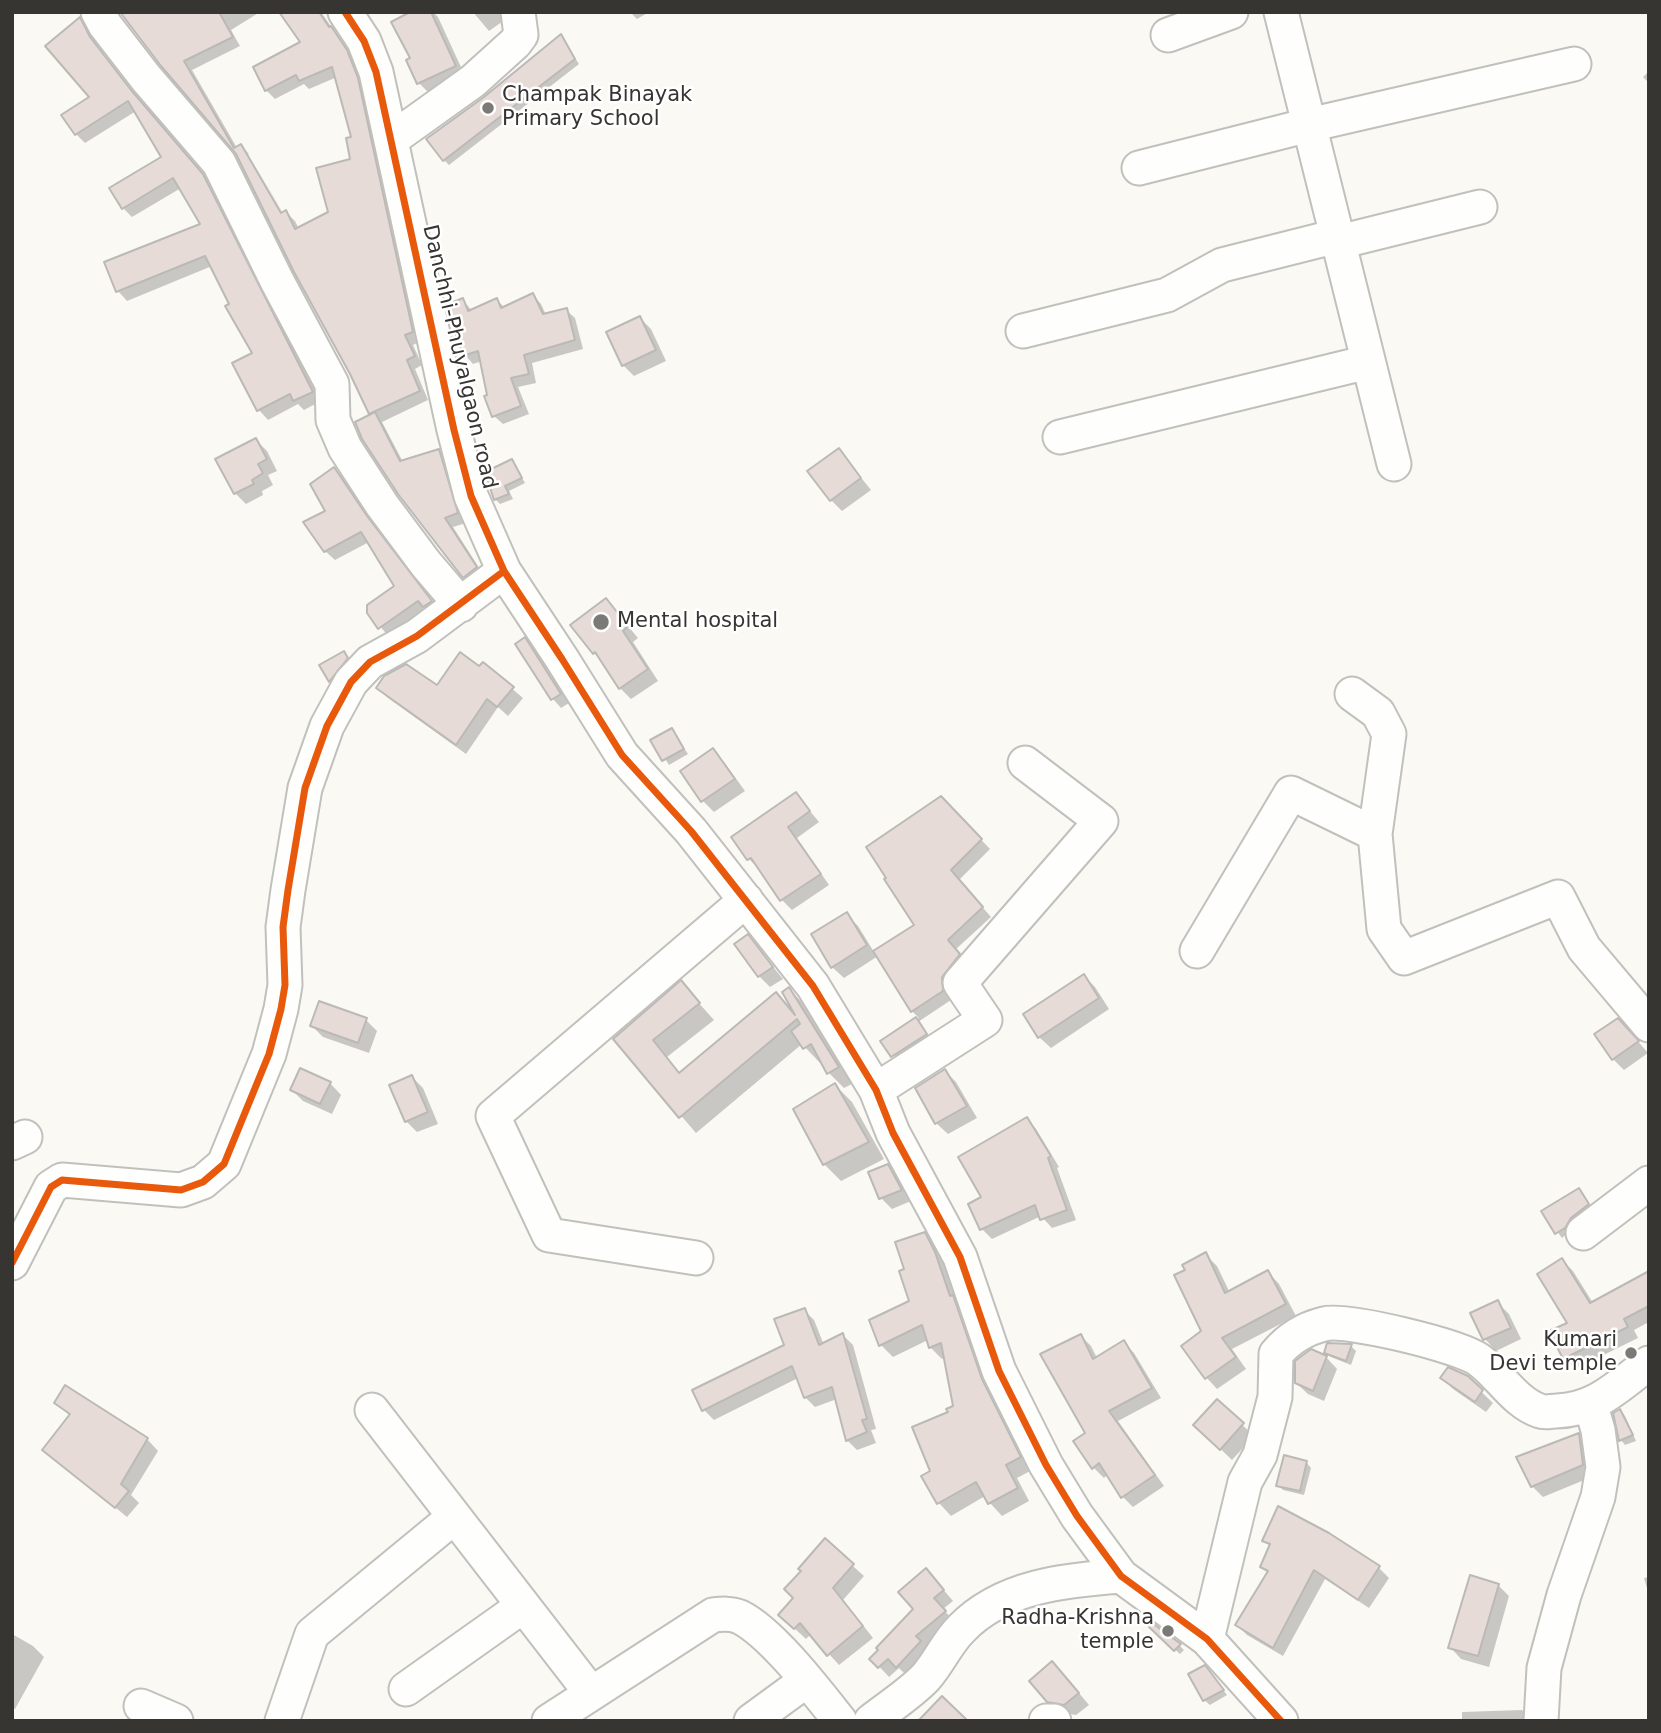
<!DOCTYPE html>
<html>
<head>
<meta charset="utf-8">
<style>
	body { margin:0 }
	#map { position:relative; width:1661px; height:1733px; overflow:hidden; background:#fbf9f4; font-family:"DejaVu Sans",sans-serif }
	canvas { display:block }
	.frame { position:absolute; inset:0; border:14px solid #363532; pointer-events:none }
</style>
</head>
<body>
<div id="map">
<canvas width="1661" height="1733"></canvas>
<div class="frame"></div>
</div>
<script>
const ctx = document.querySelector('canvas').getContext('2d');
ctx.lineJoin = 'round';
function fill(path, color) {
  ctx.fillStyle = color;
  ctx.fill(path, 'evenodd');
}
function strokePath(path, color, width, dash) {
  ctx.strokeStyle = color;
  ctx.lineWidth = width;
  ctx.lineCap = dash ? 'butt' : 'round';
  ctx.setLineDash(dash || []);
  ctx.stroke(path);
}
function write(font, color, halo, rows, align = 'center') {
  ctx.font = font + ' "DejaVu Sans",sans-serif';
  ctx.lineWidth = 5;
  ctx.setLineDash([]);
  ctx.textBaseline = 'middle';
  ctx.strokeStyle = halo;
  ctx.fillStyle = color;
  for (const [text, x, y, turn = 0] of rows) {
    ctx.save();
    ctx.translate(x, y);
    ctx.rotate((+turn || 0) * Math.PI / 180);
    ctx.textAlign = isNaN(turn) ? turn : align;
    if (halo) ctx.strokeText(text, 0, 0);
    ctx.fillText(text, 0, 0);
    ctx.restore();
  }
}
const shadow = new Path2D(`
	M 122,12 L 260,12 L 231,30 L 240,46 L 192,70 L 237,148 L 241,146 L 249,154 L 245,154 L 284,221 L 287,220 L 249,155 L 283,214 L 286,212 L 295,221 L 299,229 L 330,213 L 353,160 L 353,138 L 337,77 L 309,89 L 304,84 L 275,99 L 266,90 L 303,43 L 281,12 L 321,12 L 355,61 L 366,88 L 421,341 L 413,345 L 422,365 L 415,369 L 428,400 L 382,422 L 403,462 L 438,451 L 448,460 L 466,523 L 453,527 L 485,577 L 474,586 L 464,576 L 371,413 L 238,153 Z
	M 414,12 L 433,12 L 438,17 L 466,78 L 430,94 L 419,83 L 408,61 L 413,59 Z
	M 473,12 L 512,12 L 509,17 L 489,31 Z
	M 630,12 L 649,12 L 637,19 Z
	M 80,21 L 89,30 L 99,48 L 140,101 L 212,185 L 321,401 L 304,410 L 298,404 L 268,420 L 259,410 L 255,354 L 212,266 L 127,301 L 118,291 L 106,263 L 202,225 L 181,188 L 132,217 L 123,208 L 163,158 L 136,111 L 85,143 L 76,134 L 92,97 Z
	M 561,36 L 579,64 L 449,165 L 444,160 L 485,98 Z
	M 1649,71 L 1649,83 L 1643,77 Z
	M 533,295 L 541,304 L 546,315 L 566,310 L 575,318 L 583,349 L 532,363 L 536,383 L 518,387 L 529,414 L 503,424 L 494,416 L 482,361 L 473,364 L 465,355 L 463,300 L 472,311 L 497,300 L 505,308 Z
	M 640,318 L 651,329 L 666,361 L 634,376 L 623,365 Z
	M 256,440 L 267,451 L 277,471 L 268,475 L 273,485 L 262,491 L 263,495 L 246,504 L 235,493 Z
	M 839,450 L 871,490 L 842,511 L 831,500 Z
	M 512,461 L 525,483 L 509,491 L 513,499 L 500,504 L 495,499 Z
	M 334,469 L 343,478 L 375,528 L 440,611 L 389,637 L 369,613 L 396,586 L 369,542 L 335,560 L 325,551 L 327,511 Z
	M 606,600 L 638,638 L 633,642 L 658,681 L 631,699 L 620,688 L 603,661 L 594,653 Z
	M 524,640 L 533,648 L 569,703 L 561,708 L 553,699 L 517,644 Z
	M 343,653 L 352,664 L 335,686 L 321,666 Z
	M 483,664 L 523,698 L 508,716 L 498,707 L 466,754 L 388,698 L 378,688 L 438,688 L 480,668 Z
	M 672,730 L 688,754 L 669,765 L 653,740 Z
	M 713,750 L 724,762 L 745,791 L 714,812 L 703,801 L 682,772 Z
	M 796,794 L 819,822 L 797,838 L 829,885 L 792,910 L 782,900 L 760,868 L 759,869 L 749,859 L 733,838 Z
	M 941,798 L 990,849 L 959,880 L 991,917 L 955,950 L 968,964 L 950,987 L 951,1000 L 918,1022 L 937,1046 L 904,1067 L 882,1041 L 919,1018 L 912,1011 L 878,956 L 844,978 L 832,967 L 847,915 L 858,926 L 874,952 L 917,926 Z
	M 748,936 L 783,979 L 770,987 L 759,976 Z
	M 1084,976 L 1095,987 L 1109,1009 L 1051,1048 L 1039,1037 Z
	M 681,983 L 714,1020 L 667,1057 L 681,1074 L 776,995 L 796,1014 L 789,989 L 805,1005 L 854,1083 L 844,1088 L 829,1073 L 823,1062 L 820,1063 L 802,1044 L 696,1133 L 615,1039 Z
	M 366,1020 L 377,1031 L 369,1053 L 323,1037 L 312,1026 Z
	M 1629,1031 L 1648,1053 L 1624,1070 L 1613,1059 Z
	M 945,1071 L 956,1082 L 977,1118 L 948,1134 L 936,1123 Z
	M 412,1077 L 423,1088 L 438,1124 L 417,1132 L 406,1121 Z
	M 330,1083 L 341,1095 L 332,1114 L 303,1101 L 292,1090 Z
	M 835,1085 L 852,1102 L 884,1159 L 841,1181 L 824,1164 L 795,1110 Z
	M 1027,1119 L 1036,1129 L 1059,1167 L 1057,1168 L 1076,1220 L 1052,1228 L 1041,1216 L 992,1239 L 982,1229 L 970,1205 L 984,1198 Z
	M 887,1166 L 898,1177 L 911,1201 L 892,1209 L 881,1198 Z
	M 1579,1190 L 1593,1210 L 1562,1238 L 1543,1212 Z
	M 924,1234 L 937,1247 L 947,1266 L 1032,1470 L 1017,1478 L 1029,1501 L 1002,1516 L 990,1503 L 985,1496 L 951,1516 L 939,1503 L 923,1477 L 932,1472 L 950,1413 L 955,1407 L 945,1358 L 942,1359 L 930,1347 L 928,1340 L 893,1357 L 881,1345 L 911,1301 L 906,1270 Z
	M 1206,1255 L 1217,1266 L 1230,1293 L 1268,1272 L 1279,1284 L 1296,1316 L 1232,1349 L 1246,1369 L 1217,1389 L 1206,1377 L 1203,1332 L 1187,1271 Z
	M 1562,1260 L 1573,1271 L 1593,1303 L 1649,1273 L 1649,1322 L 1634,1330 L 1638,1338 L 1575,1369 L 1564,1358 L 1570,1323 Z
	M 1498,1303 L 1509,1314 L 1521,1339 L 1496,1351 L 1485,1339 L 1473,1314 Z
	M 804,1310 L 814,1320 L 824,1345 L 843,1335 L 853,1345 L 876,1429 L 871,1430 L 876,1443 L 857,1450 L 847,1440 L 837,1399 L 815,1407 L 805,1397 L 798,1378 L 714,1420 L 704,1410 L 786,1346 Z
	M 1081,1336 L 1091,1346 L 1097,1358 L 1124,1343 L 1134,1353 L 1161,1398 L 1118,1421 L 1164,1486 L 1133,1507 L 1123,1497 L 1108,1474 L 1104,1478 L 1093,1467 L 1087,1433 Z
	M 1351,1346 L 1356,1351 L 1351,1365 L 1331,1357 L 1326,1352 Z
	M 1326,1357 L 1337,1369 L 1324,1401 L 1308,1394 L 1296,1383 Z
	M 1442,1378 L 1467,1378 L 1493,1403 L 1486,1412 L 1453,1389 Z
	M 1217,1401 L 1254,1436 L 1232,1460 L 1207,1436 Z
	M 56,1403 L 147,1439 L 158,1451 L 131,1495 L 139,1503 L 127,1517 L 44,1449 L 70,1416 Z
	M 1620,1411 L 1625,1416 L 1636,1441 L 1625,1445 L 1621,1440 Z
	M 1578,1435 L 1589,1446 L 1594,1476 L 1543,1497 L 1532,1486 Z
	M 1306,1462 L 1311,1468 L 1304,1495 L 1283,1490 L 1278,1485 Z
	M 1328,1535 L 1379,1568 L 1389,1578 L 1369,1608 L 1325,1579 L 1283,1656 L 1247,1635 L 1237,1625 L 1269,1573 L 1262,1567 L 1271,1547 L 1264,1540 Z
	M 825,1541 L 864,1576 L 843,1600 L 873,1638 L 839,1665 L 811,1634 L 806,1639 L 780,1615 L 796,1598 L 803,1571 Z
	M 1649,1577 L 1649,1595 L 1644,1578 Z
	M 936,1581 L 953,1601 L 943,1609 L 955,1622 L 925,1647 L 930,1652 L 908,1677 L 899,1668 L 889,1677 L 872,1659 L 915,1609 Z
	M 1498,1585 L 1509,1596 L 1489,1667 L 1461,1659 L 1450,1647 Z
	M 1151,1627 L 1179,1645 L 1184,1650 L 1180,1654 Z
	M 12,1634 L 33,1646 L 44,1657 L 15,1709 L 12,1707 Z
	M 1210,1673 L 1227,1695 L 1210,1705 L 1204,1700 Z
	M 1063,1674 L 1089,1705 L 1076,1715 L 1060,1712 L 1049,1701 Z
	M 1522,1710 L 1532,1721 L 1462,1721 L 1462,1712 Z`);
const building = new Path2D(`
	M 120,12 L 219,12 L 233,37 L 184,61 L 234,148 L 241,144 L 281,213 L 286,210 L 295,229 L 328,212 L 316,168 L 350,159 L 346,138 L 351,137 L 332,67 L 299,81 L 296,75 L 265,91 L 253,67 L 300,42 L 279,12 L 319,12 L 329,27 L 331,26 L 347,50 L 358,78 L 413,332 L 405,335 L 415,356 L 407,360 L 420,391 L 369,414 L 350,374 L 294,272 L 236,154 L 161,66 Z
	M 410,12 L 431,12 L 456,66 L 417,84 L 406,60 L 410,58 L 391,22 Z
	M 80,17 L 90,37 L 131,90 L 203,174 L 313,392 L 293,401 L 290,394 L 257,411 L 232,363 L 252,353 L 225,306 L 229,304 L 205,256 L 116,292 L 104,262 L 200,224 L 173,178 L 122,209 L 109,188 L 161,157 L 128,101 L 75,135 L 61,115 L 89,97 L 45,46 Z
	M 561,34 L 575,59 L 443,161 L 426,139 L 484,97 Z
	M 533,293 L 543,314 L 567,308 L 575,340 L 524,355 L 529,374 L 511,378 L 521,406 L 492,417 L 484,396 L 487,395 L 478,351 L 463,356 L 446,305 L 463,298 L 468,311 L 497,298 L 501,308 Z
	M 640,316 L 656,350 L 622,366 L 606,332 Z
	M 375,412 L 400,461 L 439,449 L 458,513 L 445,518 L 477,567 L 463,578 L 398,494 L 362,439 L 355,422 Z
	M 256,438 L 267,459 L 258,464 L 263,473 L 252,480 L 254,484 L 234,494 L 215,459 Z
	M 839,448 L 861,478 L 830,501 L 807,471 Z
	M 512,459 L 522,478 L 505,486 L 509,494 L 494,500 L 485,472 Z
	M 334,467 L 367,516 L 432,601 L 423,607 L 418,601 L 378,629 L 367,613 L 367,605 L 394,586 L 361,532 L 324,552 L 303,522 L 325,511 L 310,484 Z
	M 606,598 L 628,626 L 623,631 L 648,669 L 619,689 L 595,652 L 593,654 L 570,625 Z
	M 525,637 L 561,694 L 551,700 L 515,644 Z
	M 344,651 L 348,658 L 329,682 L 319,665 Z
	M 460,652 L 479,666 L 483,662 L 514,687 L 497,707 L 487,699 L 456,745 L 376,688 L 384,676 L 406,664 L 437,685 Z
	M 672,728 L 684,749 L 662,761 L 650,740 Z
	M 713,748 L 735,779 L 701,802 L 680,771 Z
	M 796,792 L 810,811 L 788,827 L 821,874 L 780,901 L 751,858 L 747,860 L 731,837 Z
	M 941,796 L 982,839 L 951,870 L 983,907 L 948,940 L 960,954 L 942,977 L 943,991 L 911,1012 L 873,951 L 914,925 L 884,879 L 886,878 L 866,847 Z
	M 847,912 L 867,945 L 831,968 L 811,934 Z
	M 748,934 L 773,967 L 758,977 L 734,944 Z
	M 1084,974 L 1099,998 L 1038,1038 L 1023,1014 Z
	M 681,980 L 700,1003 L 653,1040 L 679,1073 L 776,992 L 795,1015 L 782,992 L 789,987 L 839,1067 L 827,1074 L 811,1044 L 803,1049 L 791,1031 L 800,1024 L 797,1019 L 679,1118 L 613,1039 Z
	M 319,1001 L 367,1018 L 358,1043 L 310,1026 Z
	M 916,1017 L 927,1034 L 891,1057 L 880,1041 Z
	M 1618,1018 L 1639,1041 L 1612,1060 L 1594,1034 Z
	M 300,1068 L 331,1082 L 320,1104 L 290,1090 Z
	M 945,1069 L 967,1106 L 935,1124 L 915,1088 Z
	M 412,1075 L 428,1112 L 405,1122 L 389,1085 Z
	M 835,1083 L 869,1142 L 823,1165 L 793,1109 Z
	M 1027,1117 L 1051,1156 L 1048,1158 L 1067,1210 L 1040,1220 L 1035,1205 L 980,1230 L 968,1204 L 981,1197 L 958,1157 Z
	M 888,1164 L 902,1190 L 879,1199 L 868,1172 Z
	M 1579,1188 L 1589,1204 L 1571,1218 L 1565,1228 L 1555,1234 L 1541,1211 Z
	M 925,1232 L 935,1252 L 950,1296 L 953,1295 L 982,1379 L 1021,1457 L 1006,1465 L 1018,1488 L 988,1504 L 976,1482 L 937,1504 L 921,1476 L 930,1471 L 912,1427 L 948,1412 L 946,1409 L 953,1406 L 941,1343 L 929,1348 L 922,1325 L 879,1346 L 869,1320 L 909,1301 L 899,1271 L 904,1269 L 895,1242 Z
	M 1206,1252 L 1225,1293 L 1268,1270 L 1286,1304 L 1222,1338 L 1236,1357 L 1205,1379 L 1181,1346 L 1201,1331 L 1174,1275 L 1185,1270 L 1182,1265 Z
	M 1562,1258 L 1590,1303 L 1649,1271 L 1649,1306 L 1624,1319 L 1628,1327 L 1563,1359 L 1549,1331 L 1567,1323 L 1537,1274 Z
	M 1498,1300 L 1511,1328 L 1483,1340 L 1470,1313 Z
	M 805,1308 L 819,1345 L 843,1333 L 867,1419 L 862,1420 L 867,1432 L 846,1441 L 832,1387 L 804,1398 L 792,1366 L 702,1411 L 692,1390 L 784,1345 L 774,1319 Z
	M 1081,1334 L 1093,1359 L 1124,1340 L 1152,1388 L 1109,1411 L 1155,1475 L 1121,1498 L 1099,1463 L 1092,1469 L 1073,1441 L 1085,1433 L 1040,1354 Z
	M 1327,1343 L 1352,1344 L 1346,1361 L 1324,1353 Z
	M 1311,1349 L 1327,1356 L 1313,1391 L 1295,1383 L 1295,1361 Z
	M 1448,1367 L 1468,1376 L 1483,1390 L 1475,1402 L 1440,1378 Z
	M 65,1385 L 148,1438 L 121,1484 L 129,1491 L 115,1508 L 42,1450 L 70,1414 L 54,1403 Z
	M 1217,1399 L 1244,1423 L 1220,1450 L 1193,1425 Z
	M 1620,1409 L 1633,1435 L 1619,1441 L 1613,1413 Z
	M 1579,1433 L 1583,1465 L 1531,1487 L 1516,1457 Z
	M 1284,1455 L 1307,1461 L 1300,1491 L 1276,1486 Z
	M 1278,1506 L 1329,1533 L 1380,1566 L 1358,1600 L 1314,1570 L 1273,1648 L 1235,1625 L 1268,1571 L 1260,1567 L 1270,1544 L 1262,1541 Z
	M 825,1538 L 854,1564 L 833,1588 L 863,1626 L 827,1656 L 800,1623 L 794,1629 L 778,1615 L 793,1598 L 784,1589 L 801,1571 L 798,1569 Z
	M 926,1568 L 944,1590 L 934,1598 L 946,1611 L 916,1636 L 921,1641 L 896,1668 L 888,1659 L 878,1668 L 869,1659 L 878,1650 L 876,1648 L 913,1609 L 898,1592 Z
	M 1470,1575 L 1499,1584 L 1478,1656 L 1448,1648 Z
	M 1152,1623 L 1181,1644 L 1174,1651 L 1149,1627 Z
	M 1052,1661 L 1079,1693 L 1064,1705 L 1047,1702 L 1029,1681 Z
	M 1205,1665 L 1224,1690 L 1203,1701 L 1188,1674 Z
	M 942,1696 L 968,1721 L 918,1721 Z`);
const minor = new Path2D(`
	M 98,12 L 105,25 L 146,78 L 219,163 L 277,281 L 332,384 L 333,420 L 345,448 L 382,505 L 426,564 L 461,605
	M 345,12 L 364,41 L 376,72 L 454,430 L 471,496 L 504,571 L 562,659 L 622,755 L 691,831 L 813,986 L 876,1090 L 893,1133 L 960,1257 L 999,1371 L 1046,1465 L 1077,1516 L 1121,1576 L 1207,1639 L 1281,1721
	M 1281,12 L 1394,464
	M 1168,35 L 1231,12
	M 392,139 L 473,81 L 515,43 L 521,35 L 518,12
	M 1139,168 L 1309,125 L 1574,64
	M 1339,242 L 1480,207
	M 1023,331 L 1167,295 L 1222,265 L 1337,236
	M 1060,437 L 1368,362
	M 1352,694 L 1378,713 L 1389,734 L 1375,834 L 1384,929 L 1404,958 L 1558,897 L 1584,948 L 1649,1025
	M 1197,951 L 1291,793 L 1375,834
	M 876,1090 L 985,1020 L 960,983 L 1101,821 L 1025,763
	M 12,1143 L 25,1137
	M 1583,1233 L 1649,1183
	M 696,1258 L 549,1235 L 493,1116 L 746,900
	M 12,1263 L 51,1187 L 62,1180 L 181,1190 L 203,1182 L 224,1164 L 269,1054 L 281,1009 L 285,985 L 283,927 L 288,890 L 305,788 L 327,726 L 351,682 L 370,662 L 417,636 L 504,571
	M 372,1410 L 591,1693
	M 1207,1639 L 1245,1482 L 1260,1455 L 1275,1397 L 1276,1354 C 1289,1338 1304,1329 1324,1324 C 1346,1318 1460,1346 1479,1360 C 1500,1375 1515,1403 1540,1411 C 1545,1413 1552,1411 1556,1411 C 1596,1410 1618,1386 1649,1363
	M 406,1689 L 523,1606
	M 141,1706 L 176,1721
	M 282,1721 L 312,1634 L 454,1517
	M 549,1721 L 713,1615 C 722,1614 731,1613 740,1617 C 772,1633 817,1692 840,1721
	M 751,1721 L 807,1680
	M 871,1721 C 889,1707 911,1693 926,1677 C 939,1662 947,1643 961,1629 C 1002,1586 1066,1580 1121,1576
	M 1046,1721 L 1054,1721
	M 1541,1721 L 1544,1668 L 1564,1595 L 1598,1497 L 1603,1467 L 1598,1430 L 1591,1406`);
const cycleway = new Path2D(`
	M 345,12 L 364,41 L 376,72 L 454,430 L 471,496 L 504,571 L 562,659 L 622,755 L 691,831 L 813,986 L 876,1090 L 893,1133 L 960,1257 L 999,1371 L 1046,1465 L 1077,1516 L 1121,1576 L 1207,1639 L 1281,1721
	M 12,1263 L 51,1187 L 62,1180 L 181,1190 L 203,1182 L 224,1164 L 269,1054 L 281,1009 L 285,985 L 283,927 L 288,890 L 305,788 L 327,726 L 351,682 L 370,662 L 417,636 L 504,571`);
const markers = [
	[488,108,7,"#7b7a76"],
	[601,622,9,"#7b7a76"],
	[1631,1353,7,"#7b7a76"],
	[1168,1631,7,"#7b7a76"]
];
const poiNames = [
	["Champak Binayak",502,96],
	["Primary School",502,120],
	["Mental hospital",617,622],
	["Kumari",1617,1341,"right"],
	["Devi temple",1617,1365,"right"],
	["Radha-Krishna",1154,1619,"right"],
	["temple",1154,1643,"right"]
];
const streetNames = [
	["Danchhi-Phuyalgaon road",459,357,77]
];
fill(shadow, '#0003');
fill(building, '#e7dbd7');
strokePath(building, '#bbb9b6', 2);
strokePath(minor, '#c1c0bc', 37);
strokePath(minor, '#fefefd', 33);
strokePath(cycleway, '#e8590c', 7);
for (const [x, y, r, color] of markers) {
  const dot = new Path2D();
  dot.arc(x, y, r, 0, 2 * Math.PI);
  ctx.fillStyle = color;
  ctx.fill(dot);
  strokePath(dot, '#fff', 2.5);
}
write('21px', '#363532', '#fff', poiNames, 'left');
write('21px', '#363532', '#fff', streetNames);
</script>
</body>
</html>
